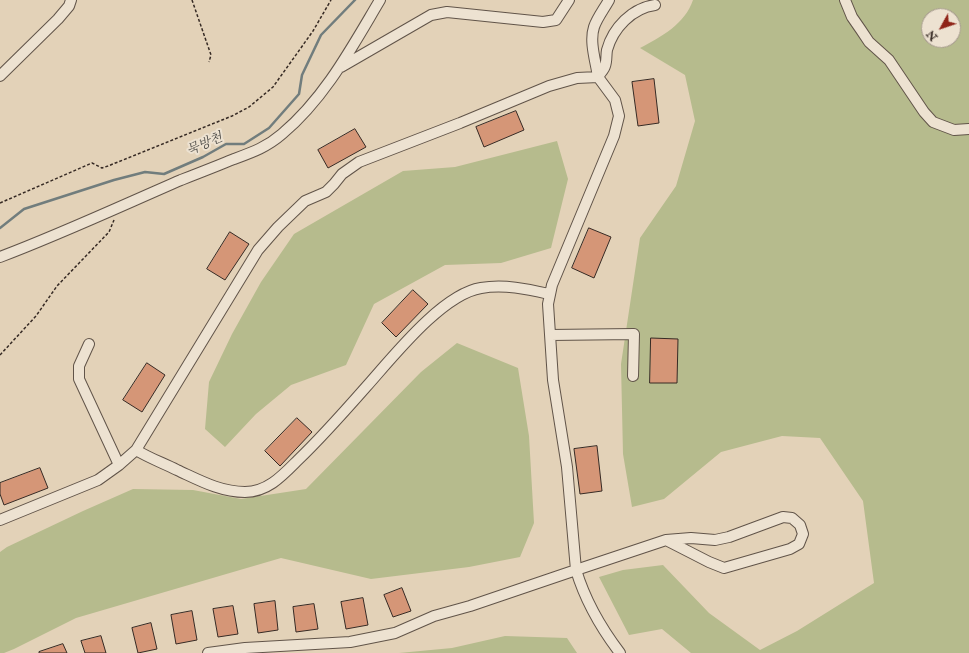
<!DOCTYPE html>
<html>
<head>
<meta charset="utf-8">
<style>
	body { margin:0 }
	#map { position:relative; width:969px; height:653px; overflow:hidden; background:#e3d2b8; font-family:"IM FELL Double Pica",serif }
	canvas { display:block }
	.north { position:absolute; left:921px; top:8px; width:40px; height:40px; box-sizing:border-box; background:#ede2d1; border:1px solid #a4988c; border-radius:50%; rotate:230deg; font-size:11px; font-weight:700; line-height:16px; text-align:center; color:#362a24 }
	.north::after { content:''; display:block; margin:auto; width:14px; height:18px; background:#8f2418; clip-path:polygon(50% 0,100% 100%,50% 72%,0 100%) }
</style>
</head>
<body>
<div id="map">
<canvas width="969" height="653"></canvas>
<div class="north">N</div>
</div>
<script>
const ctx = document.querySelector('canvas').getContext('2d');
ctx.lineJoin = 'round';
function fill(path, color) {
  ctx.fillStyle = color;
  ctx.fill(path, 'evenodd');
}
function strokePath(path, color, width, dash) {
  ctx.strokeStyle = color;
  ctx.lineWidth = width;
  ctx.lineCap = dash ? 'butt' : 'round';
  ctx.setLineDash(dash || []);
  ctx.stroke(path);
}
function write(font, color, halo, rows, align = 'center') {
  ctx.font = font + ' "IM FELL Double Pica","Noto Serif KR",serif';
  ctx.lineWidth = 4;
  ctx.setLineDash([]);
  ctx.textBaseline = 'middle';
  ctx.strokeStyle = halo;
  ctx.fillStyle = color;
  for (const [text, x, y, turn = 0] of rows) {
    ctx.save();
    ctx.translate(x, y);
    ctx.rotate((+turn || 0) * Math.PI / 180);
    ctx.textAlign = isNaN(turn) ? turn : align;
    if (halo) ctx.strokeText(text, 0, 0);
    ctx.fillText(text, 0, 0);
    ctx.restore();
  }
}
const green = new Path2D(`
	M 693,0 L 969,0 L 969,653 L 691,653 L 662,629 L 629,635 L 599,577 L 623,570 L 663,565 L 709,613 L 760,650 L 797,631 L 874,583 L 863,501 L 820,438 L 782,436 L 721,452 L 664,499 L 632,507 L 623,454 L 621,364 L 640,238 L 676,186 L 695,121 L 685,75 L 640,48 C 661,37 685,24 693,0 ZM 929,16 L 953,16 L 953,40 L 929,40 Z
	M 557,141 L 568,179 L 551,248 L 501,263 L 445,265 L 374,304 L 346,365 L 291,385 L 256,414 L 225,447 L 205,429 L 209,382 L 232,334 L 261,282 L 294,234 L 403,171 L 455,167 Z
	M 457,343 L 518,368 L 529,436 L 534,523 L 520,557 L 469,567 L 371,579 L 281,558 L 76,618 L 14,649 L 4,653 L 0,653 L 0,552 L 7,547 L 83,511 L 133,489 L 193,490 L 241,499 L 306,489 L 421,372 Z
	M 505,636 L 567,638 L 577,653 L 399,653 L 452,648 Z`);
const stream = new Path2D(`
	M 0,228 L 24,209 L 114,180 L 145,172 L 164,174 L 203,157 L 226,144 L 244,144 L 269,128 L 299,94 L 302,75 L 321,35 L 355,0`);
const building = new Path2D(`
	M 654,79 L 659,123 L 638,126 L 632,82 Z
	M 516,111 L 524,130 L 484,147 L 476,127 Z
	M 355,129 L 366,147 L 328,168 L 318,150 Z
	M 589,228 L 611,237 L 594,278 L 572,268 Z
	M 230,232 L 249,244 L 225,280 L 207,269 Z
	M 413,290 L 428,304 L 396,337 L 382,323 Z
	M 651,338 L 678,339 L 677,383 L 650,383 Z
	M 147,363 L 165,375 L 142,412 L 123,400 Z
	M 297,418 L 312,432 L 280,466 L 265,451 Z
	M 597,446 L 602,491 L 580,494 L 574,449 Z
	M 40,468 L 48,488 L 4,505 L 0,494 L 0,483 Z
	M 402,588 L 411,611 L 393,617 L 384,595 Z
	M 363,598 L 368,625 L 346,629 L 341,602 Z
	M 275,601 L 278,630 L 258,633 L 254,604 Z
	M 314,604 L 318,629 L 296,632 L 293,607 Z
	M 233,606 L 238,634 L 218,637 L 213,609 Z
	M 192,611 L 197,640 L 176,644 L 171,615 Z
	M 151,623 L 157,649 L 138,653 L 132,628 Z
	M 101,636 L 106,653 L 85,653 L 81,641 Z
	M 63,644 L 67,653 L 39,653 L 39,652 Z`);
const path = new Path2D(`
	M 192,0 L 211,55 L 209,62
	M 0,203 L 92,163 L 102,168 L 108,166 L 232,116 L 249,107 L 273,87 L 313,31 L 331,0
	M 0,355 L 36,316 L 57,286 L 109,232 L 114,220`);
const minor = new Path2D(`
	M 845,0 L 852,17 L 861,30 L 869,42 L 889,60 L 924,112 L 933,122 L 954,130 L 969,129
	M 341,67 L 431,15 L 447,12 L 543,22 L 556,20 L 569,0
	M 0,76 L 58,19 L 69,6 L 71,0
	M 598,77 C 600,73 604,70 605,66 C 607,61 606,55 607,50 C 613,28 632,8 655,5
	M 598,77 C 596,62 589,42 594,27 C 597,18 604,9 609,0
	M 0,257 C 61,234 121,206 181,180 C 199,173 217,166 234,159 C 253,152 267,147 282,134 C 325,98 352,47 380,0
	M 549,294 C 527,289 504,284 481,288 C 442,294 392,358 366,387 C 344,412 322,437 298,460 C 283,475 268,492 245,492 C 220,492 199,480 177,470 C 163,463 149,458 136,450 L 258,250 L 278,227 L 305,201 L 326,192 L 334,184 L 342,174 L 359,162 L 460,123 L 549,86 L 577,78 L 598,77 L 615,100 L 619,116 L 614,136 L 552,285 L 548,304 L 553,380 L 567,467 L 576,570 L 666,540 L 691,538 L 715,540 L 729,537 L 783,517 L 792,518 L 800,525 L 803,534 L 799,544 L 790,549 L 724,568 L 709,562 L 666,540
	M 550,335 L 634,334 L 633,376
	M 89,344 L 79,366 L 79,379 L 119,465
	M 0,520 L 98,480 L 119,465 L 136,450
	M 208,653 L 245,648 L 350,642 L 395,633 L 434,616 L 470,606 L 576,570 C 585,600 601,628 620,653`);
const waterNames = [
	["묵방천",205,145,-23]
];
fill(green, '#b6bb8d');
strokePath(stream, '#717d7d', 2.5);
fill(building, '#d59677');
strokePath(building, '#362a24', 1);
strokePath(minor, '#615449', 12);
strokePath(path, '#362a24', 1.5, [3, 2]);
strokePath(minor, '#ede2d1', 10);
write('italic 13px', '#4f4d49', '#ede2d1', waterNames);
</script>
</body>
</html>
